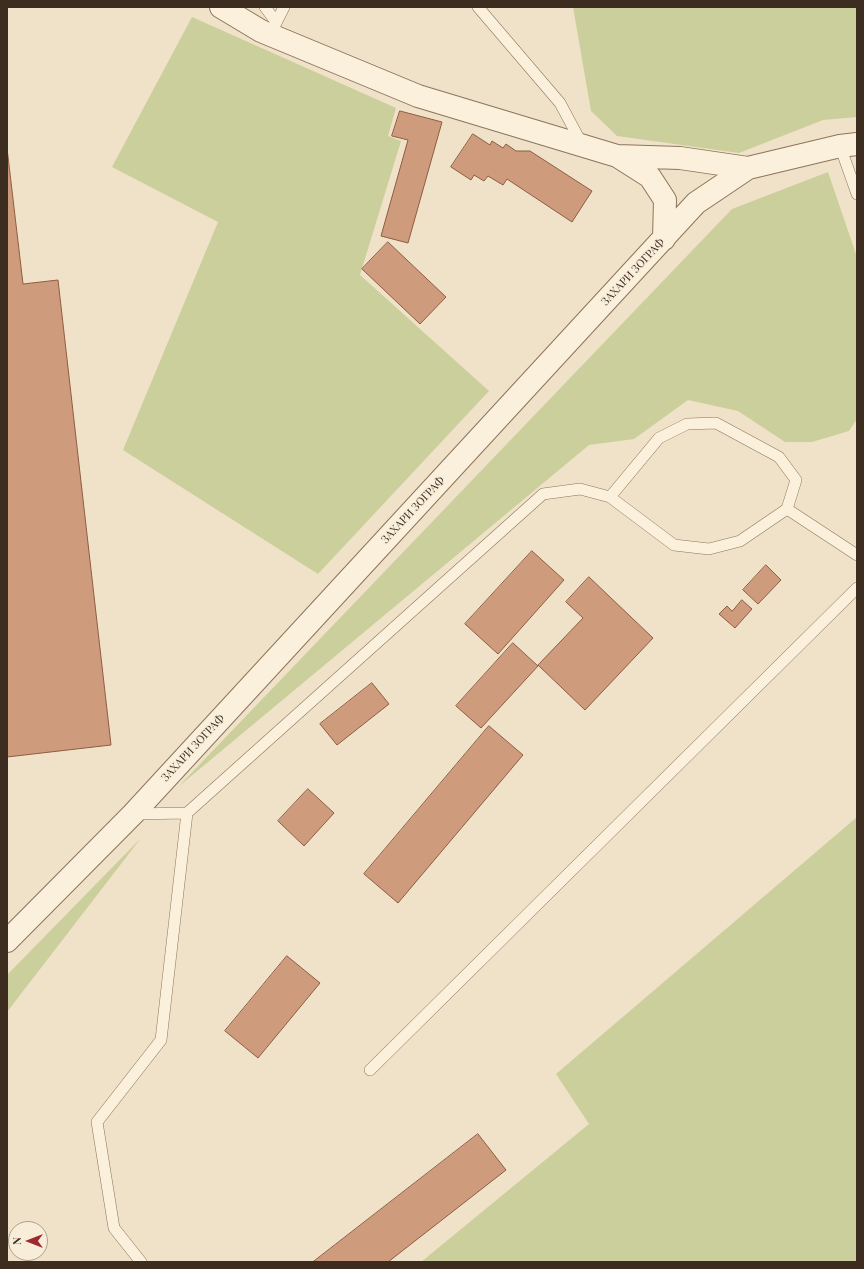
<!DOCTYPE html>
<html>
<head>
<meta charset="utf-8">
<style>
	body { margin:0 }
	#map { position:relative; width:864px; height:1269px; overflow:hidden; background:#f0e2c8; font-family:"Playfair Display",serif }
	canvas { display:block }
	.frame { position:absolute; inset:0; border:8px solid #3d2d20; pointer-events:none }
	.north { position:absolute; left:8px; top:1221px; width:40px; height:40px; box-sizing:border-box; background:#f7edd8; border:1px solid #ada08e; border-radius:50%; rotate:270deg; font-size:11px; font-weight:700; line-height:16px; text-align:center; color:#3d2d20 }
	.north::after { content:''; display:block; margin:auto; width:14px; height:18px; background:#9e2a30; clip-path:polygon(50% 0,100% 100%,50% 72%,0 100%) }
</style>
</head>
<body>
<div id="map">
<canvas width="864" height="1269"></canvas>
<div class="frame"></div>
<div class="north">N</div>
</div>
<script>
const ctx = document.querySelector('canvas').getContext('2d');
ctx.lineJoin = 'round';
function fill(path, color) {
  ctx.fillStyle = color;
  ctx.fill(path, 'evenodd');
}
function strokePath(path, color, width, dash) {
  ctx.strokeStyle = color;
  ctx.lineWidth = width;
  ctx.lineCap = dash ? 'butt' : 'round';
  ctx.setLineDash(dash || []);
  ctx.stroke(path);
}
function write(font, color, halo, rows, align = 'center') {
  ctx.font = font + ' "Playfair Display",serif';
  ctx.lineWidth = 3;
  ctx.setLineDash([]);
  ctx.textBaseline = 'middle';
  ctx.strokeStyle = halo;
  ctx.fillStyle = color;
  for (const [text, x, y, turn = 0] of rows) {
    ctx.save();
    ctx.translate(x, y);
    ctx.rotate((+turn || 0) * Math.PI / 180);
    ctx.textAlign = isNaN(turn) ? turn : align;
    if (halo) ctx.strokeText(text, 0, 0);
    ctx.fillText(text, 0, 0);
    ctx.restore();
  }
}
const green = new Path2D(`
	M 573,7 L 857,7 L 857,117 L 823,120 L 739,153 L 617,136 L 591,111 Z
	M 192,17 L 396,108 L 388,136 L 401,141 L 360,275 L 489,391 L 318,574 L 123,450 L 218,222 L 112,167 Z
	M 828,172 L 857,257 L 857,419 L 849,431 L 812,442 L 785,442 L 738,411 L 688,400 L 634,439 L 589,445 L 178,787 L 732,209 Z
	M 857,817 L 857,1262 L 421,1262 L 589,1124 L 556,1074 Z
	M 141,838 L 7,1012 L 7,975 Z`);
const building = new Path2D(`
	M 400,111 L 442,122 L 408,243 L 381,236 L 408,140 L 392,136 Z
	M 473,134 L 490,145 L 492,141 L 503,148 L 506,144 L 516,151 L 530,151 L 592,191 L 572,222 L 507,179 L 503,185 L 488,176 L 484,181 L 474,175 L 471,180 L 451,167 Z
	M 7,148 L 23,284 L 58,280 L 111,745 L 7,757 Z
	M 388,242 L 446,297 L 420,324 L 362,269 Z
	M 532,551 L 564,580 L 498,654 L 465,624 Z
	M 766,565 L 781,580 L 758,604 L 743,590 Z
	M 589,577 L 653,638 L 585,710 L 538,665 L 583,618 L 566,602 Z
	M 742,600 L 752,609 L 735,628 L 719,614 L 727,606 L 732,611 Z
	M 513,643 L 538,666 L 481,728 L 456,706 Z
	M 372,683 L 389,704 L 337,745 L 320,724 Z
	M 489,726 L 523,755 L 398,903 L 364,874 Z
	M 308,789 L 334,813 L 304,846 L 278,821 Z
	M 287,956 L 320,983 L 258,1058 L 225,1031 Z
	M 478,1134 L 506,1170 L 388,1262 L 313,1262 Z`);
const service = new Path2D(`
	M 265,7 L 276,22
	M 478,7 L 560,103 L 583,146
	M 270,35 L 284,7
	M 840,146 L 857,194
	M 787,509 L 857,555
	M 133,814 L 187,813
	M 370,1070 L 857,588
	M 141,1262 L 114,1228 L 97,1122 L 161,1040 L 187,813 L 543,494 L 580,489 L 610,497 L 674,545 L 709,549 L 740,541 L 787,509 L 796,480 L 779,457 L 716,423 L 687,424 L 659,438 L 610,497`);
const minor = new Path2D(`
	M 221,7 L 261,31 L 418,96 L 617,156 L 680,158 L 748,168
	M 617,156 L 650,177 L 665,200 L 664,239
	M 7,941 L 133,814 L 696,203 L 748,168 L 840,146 L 857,144`);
const streetNames = [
	["ЗАХАРИ ЗОГРАФ",633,272,-47],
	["ЗАХАРИ ЗОГРАФ",413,510,-47],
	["ЗАХАРИ ЗОГРАФ",193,748,-47]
];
fill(green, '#cbcf9b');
fill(building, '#cf9b7d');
strokePath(building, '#8d5c41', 1);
strokePath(service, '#8d745c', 12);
strokePath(minor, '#8d745c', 24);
strokePath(service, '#faf0dc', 11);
strokePath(minor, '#faf0dc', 22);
write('11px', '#3d2d20', '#f7edd8', streetNames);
</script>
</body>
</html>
